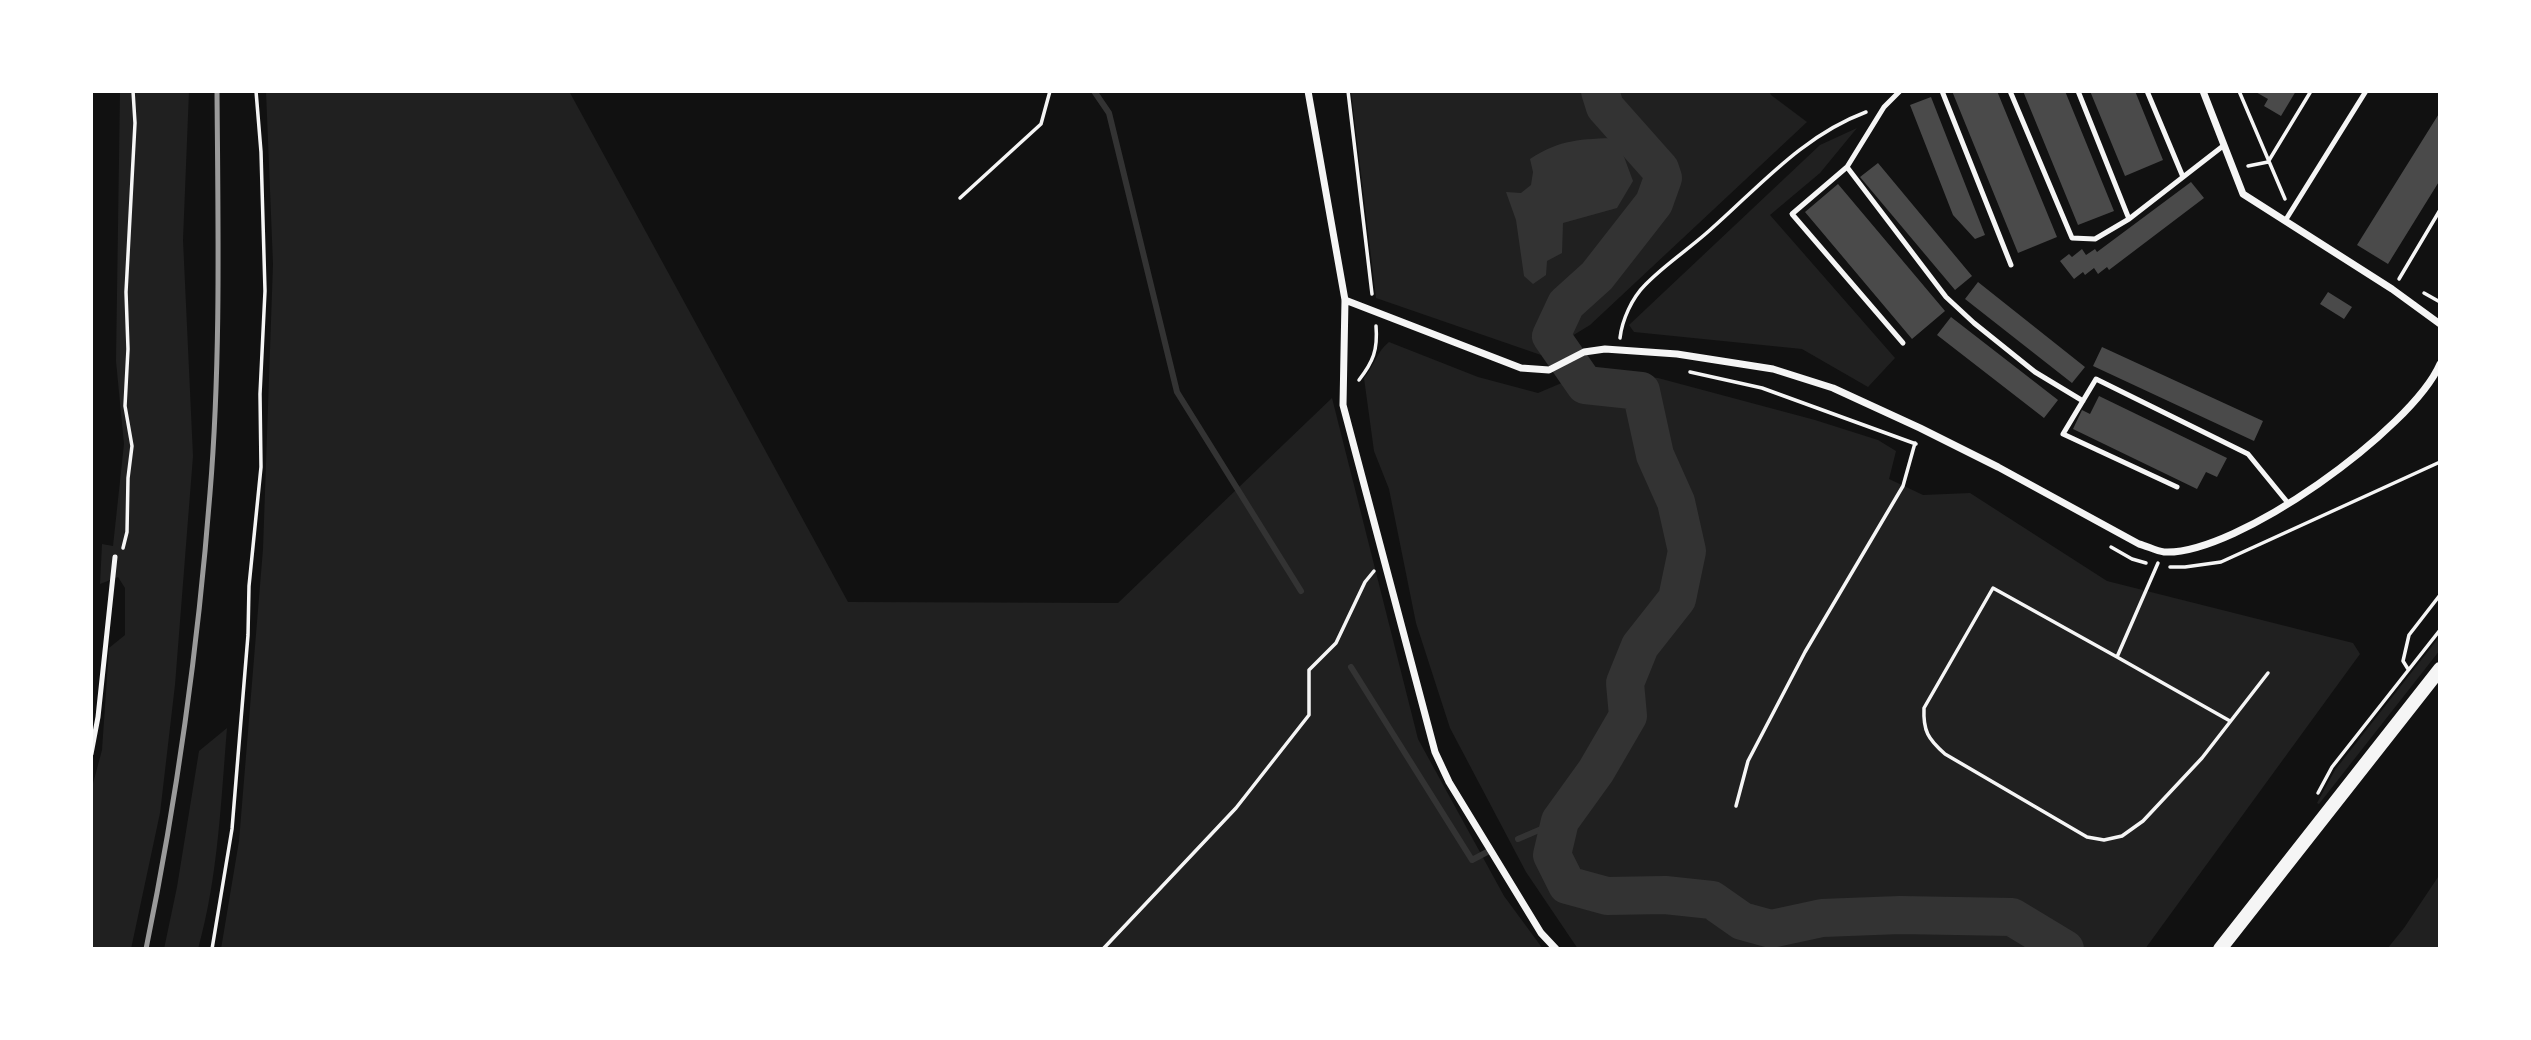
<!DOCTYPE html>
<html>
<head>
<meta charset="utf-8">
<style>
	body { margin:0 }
	#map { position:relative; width:2531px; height:1040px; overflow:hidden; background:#111; font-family:Figtree,sans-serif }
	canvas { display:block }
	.frame { position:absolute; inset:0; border:93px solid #fff; pointer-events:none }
</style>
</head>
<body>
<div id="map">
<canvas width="2531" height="1040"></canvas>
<div class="frame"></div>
</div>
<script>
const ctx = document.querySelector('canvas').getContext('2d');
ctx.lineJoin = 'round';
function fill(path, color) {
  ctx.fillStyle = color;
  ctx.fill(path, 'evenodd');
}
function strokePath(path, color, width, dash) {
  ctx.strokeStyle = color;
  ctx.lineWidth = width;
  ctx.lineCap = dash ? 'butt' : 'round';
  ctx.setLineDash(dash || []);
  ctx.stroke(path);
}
const green = new Path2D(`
	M 120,91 L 189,91 L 183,240 L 193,456 L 175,685 L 160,813 L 131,949 L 91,949 L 91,791 L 102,750 L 109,648 L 125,635 L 125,588 L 118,577 L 100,584 L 102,544 L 113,546 L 124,444 L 116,361 Z
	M 266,91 L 569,91 L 848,602 L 1118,603 L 1332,398 L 1418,739 L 1504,896 L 1543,949 L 221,949 L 239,841 L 263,549 L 273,264 Z
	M 1351,91 L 1769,91 L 1771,95 L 1807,122 L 1590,325 L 1541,355 L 1376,298 Z
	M 1857,128 L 1820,173 L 1770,215 L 1895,358 L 1868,387 L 1802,349 L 1634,332 L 1629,325 L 1820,145 Z
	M 1389,342 L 1478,377 L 1538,393 L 1590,371 L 1658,378 L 1815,420 L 1878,440 L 1896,451 L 1889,479 L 1923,495 L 1970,493 L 2107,581 L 2353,643 L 2360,654 L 2145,949 L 1578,949 L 1526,872 L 1450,728 L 1416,623 L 1389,489 L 1374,451 L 1364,378 C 1374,366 1377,351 1389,342 Z
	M 2440,636 L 2440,650 L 2319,804 L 2317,803 L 2335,770 Z
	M 227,728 C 221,801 218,878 198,949 L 164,949 L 177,887 L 199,751 Z
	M 2440,874 L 2440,949 L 2387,949 L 2404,928 Z`);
const water = new Path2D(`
	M 1617,138 L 1633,181 L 1617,208 L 1563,223 L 1562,253 L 1547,261 L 1546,275 L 1533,284 L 1524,276 L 1516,220 L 1506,192 L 1521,193 L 1531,185 L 1533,172 L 1530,159 C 1560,139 1582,139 1617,138 Z`);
const stream = new Path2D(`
	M 1094,91 L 1109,113 L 1177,392 L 1301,591
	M 1351,667 L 1472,860 L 1489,851
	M 1518,839 L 1560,821`);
const river = new Path2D(`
	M 1600,91 L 1605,107 L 1660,169 L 1663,178 L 1654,203 L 1597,276 L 1566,304 L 1551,336 L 1585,385 L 1641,391 L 1655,455 L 1676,502 L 1687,551 L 1677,599 L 1640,646 L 1625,683 L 1628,716 L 1596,771 L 1560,821 L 1552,855 L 1567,885 L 1607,896 L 1665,895 L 1712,900 L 1742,921 L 1771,929 L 1822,918 L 1900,915 L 2012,917 L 2065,949`);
const building = new Path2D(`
	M 1952,91 L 1997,91 L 2057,237 L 2018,253 Z
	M 2023,91 L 2065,91 L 2114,211 L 2078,225 Z
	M 2090,91 L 2135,91 L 2163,160 L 2125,176 Z
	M 2254,91 L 2296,91 L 2281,116 L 2264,106 L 2268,99 Z
	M 1931,97 L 1985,235 L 1975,239 L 1953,215 L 1910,105 Z
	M 2440,112 L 2440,180 L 2388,264 L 2357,245 Z
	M 1878,163 L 1972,276 L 1955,290 L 1860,177 Z
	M 2191,182 L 2204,198 L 2109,270 L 2107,267 L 2098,274 L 2094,268 L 2085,275 L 2083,272 L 2074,279 L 2060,261 L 2069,254 L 2072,257 L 2082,249 L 2086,255 L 2095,249 L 2097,252 Z
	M 1838,184 L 1945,311 L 1912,339 L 1805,212 Z
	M 1978,282 L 2085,367 L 2072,383 L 1965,299 Z
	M 2328,292 L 2352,307 L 2344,319 L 2320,304 Z
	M 1951,317 L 2058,400 L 2044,418 L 1937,335 Z
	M 2102,347 L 2263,421 L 2254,441 L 2093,366 Z
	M 2099,396 L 2227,458 L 2217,477 L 2206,472 L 2197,489 L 2073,429 L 2082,410 L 2090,414 Z`);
const path = new Path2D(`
	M 1348,91 L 1372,294
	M 2239,91 L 2285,199
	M 2248,166 L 2268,162 L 2311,91
	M 960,198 L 1041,124 L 1050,91
	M 2399,279 L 2440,210
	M 2424,293 L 2440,302
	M 1620,338 C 1622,320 1632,298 1645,285 C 1664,265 1689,249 1710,230 C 1760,186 1802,136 1866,112
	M 1690,372 L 1762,388 L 1916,444
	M 1359,380 C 1373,362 1378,350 1376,326
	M 2111,547 L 2132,559 L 2146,563
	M 123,548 L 127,532 L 128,478 L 132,446 L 125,406 L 128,349 L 126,292 L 135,123 L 133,91
	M 2158,563 L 2117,657 L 1993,588 L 1924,708 C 1923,731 1928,739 1945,754 L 2087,837 L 2104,840 L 2122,836 L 2143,821 L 2202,758 L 2268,673
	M 2170,567 L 2185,567 L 2221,562 L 2440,462
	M 2117,657 L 2230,721
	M 2408,669 L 2403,661 L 2409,635 L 2440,595
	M 2318,793 L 2332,767 L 2440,630
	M 1736,806 L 1748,761 L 1805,652 L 1903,486 L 1915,443
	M 212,949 L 232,829 L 248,635 L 249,586 L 261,467 L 260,394 L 265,291 L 261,152 L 256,91
	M 1103,949 L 1236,808 L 1309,715 L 1309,670 L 1336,643 L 1365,582 L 1374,571`);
const service = new Path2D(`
	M 1900,91 L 1884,107 L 1847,167 L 1792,214 L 1903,343
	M 1942,91 L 2011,265
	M 2010,91 L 2072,238 L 2095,239 L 2129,219 L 2223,146
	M 2078,91 L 2129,219
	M 2147,91 L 2183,177
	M 1847,167 L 1946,297 L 1974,323 L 2035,372 L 2083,401
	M 2285,221 L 2366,91
	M 2177,487 L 2063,434 L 2096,379 L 2248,454 L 2288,503
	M 91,754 L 98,717 L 115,557`);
const minor = new Path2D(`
	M 1308,91 L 1345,300 L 1343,405 L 1435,752 L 1449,782 L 1541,933 L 1556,949
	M 2203,91 L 2243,194 L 2392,289 L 2440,324
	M 1345,300 L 1521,368 L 1549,370 L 1584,352 L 1605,349 L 1677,354 L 1773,369 L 1833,388 L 1920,428 L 1998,467 L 2139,544 C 2147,546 2156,551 2164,552 C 2236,556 2412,429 2440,364`);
const secondary = new Path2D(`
	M 2220,949 L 2440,669`);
const rail = new Path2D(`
	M 146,949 C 177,798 198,647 210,493 C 221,360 218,225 217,91`);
fill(green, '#202020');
fill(water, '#333');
strokePath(stream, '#333', 6);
strokePath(river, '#333', 38);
fill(building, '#4a4a4a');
strokePath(path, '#f5f5f5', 3.5);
strokePath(service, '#f5f5f5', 5);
strokePath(minor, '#f5f5f5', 7);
strokePath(secondary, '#f5f5f5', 14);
strokePath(rail, '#9a9a9a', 5);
</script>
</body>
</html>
